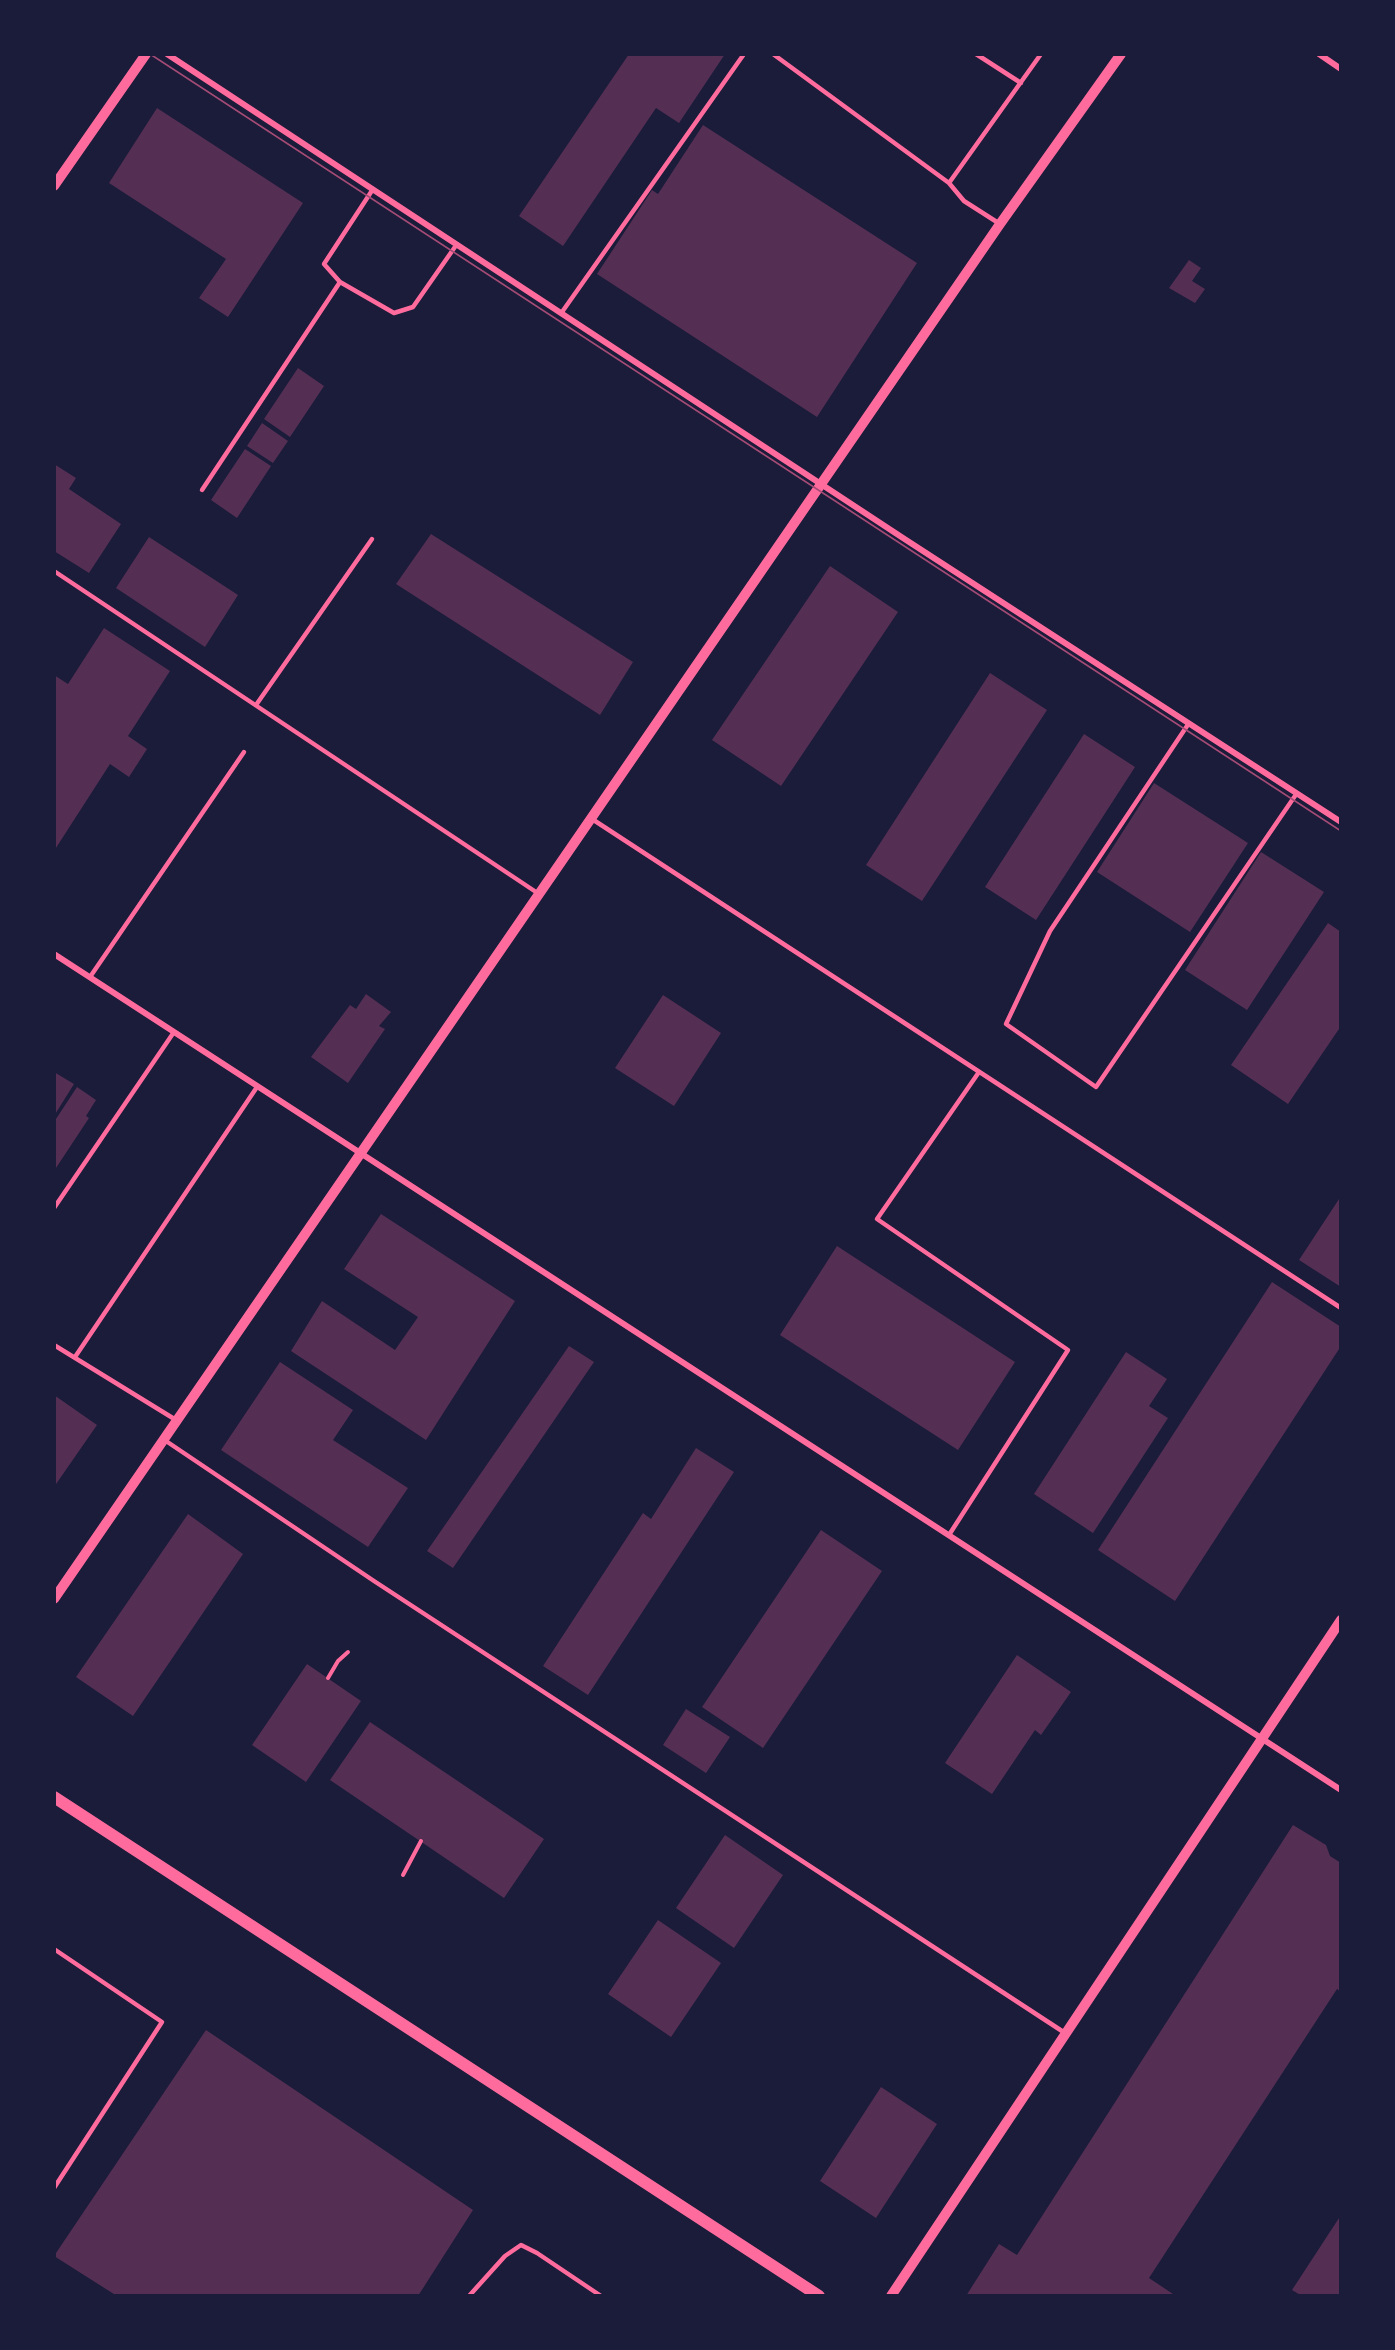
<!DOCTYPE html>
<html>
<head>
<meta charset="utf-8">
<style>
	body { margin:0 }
	#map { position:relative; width:1395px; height:2350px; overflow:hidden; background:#1b1b3a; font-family:"PT Sans",sans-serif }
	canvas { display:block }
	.frame { position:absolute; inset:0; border:56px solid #1b1b3a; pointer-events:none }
</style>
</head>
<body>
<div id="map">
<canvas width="1395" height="2350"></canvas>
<div class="frame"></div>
</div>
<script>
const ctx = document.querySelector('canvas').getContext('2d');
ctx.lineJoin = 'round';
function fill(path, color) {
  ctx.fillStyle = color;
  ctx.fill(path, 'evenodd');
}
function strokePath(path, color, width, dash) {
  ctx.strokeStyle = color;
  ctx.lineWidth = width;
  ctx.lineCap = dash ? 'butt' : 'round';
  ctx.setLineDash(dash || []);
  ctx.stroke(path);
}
const building = new Path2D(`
	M 629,54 L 725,54 L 679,123 L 656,108 L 563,246 L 519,216 Z
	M 157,108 L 303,203 L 228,317 L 199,298 L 226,259 L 109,183 Z
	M 703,125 L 917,263 L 817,417 L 597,274 L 652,190 L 658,194 Z
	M 1189,260 L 1201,268 L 1192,281 L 1205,289 L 1195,303 L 1169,288 Z
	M 298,368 L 324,386 L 290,437 L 264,419 Z
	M 262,423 L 288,441 L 273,463 L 247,446 Z
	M 245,449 L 271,466 L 237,518 L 211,500 Z
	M 54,464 L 76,478 L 69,489 L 121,524 L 89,573 L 54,551 Z
	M 431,534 L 633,662 L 600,715 L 396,584 Z
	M 149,537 L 238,595 L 205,647 L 116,588 Z
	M 830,566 L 898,612 L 781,786 L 712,740 Z
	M 104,628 L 170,671 L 128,736 L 147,749 L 129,777 L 110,764 L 54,851 L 54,675 L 68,684 Z
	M 990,673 L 1047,710 L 922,901 L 866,865 Z
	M 1084,734 L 1135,767 L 1036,920 L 985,887 Z
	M 1154,783 L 1248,843 L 1190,932 L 1097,872 Z
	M 1261,852 L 1324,892 L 1247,1010 L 1185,970 Z
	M 1328,923 L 1341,932 L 1341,1026 L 1288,1104 L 1231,1065 Z
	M 366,994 L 391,1012 L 379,1026 L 385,1029 L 348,1083 L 311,1057 L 350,1005 L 356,1009 Z
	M 663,995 L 721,1033 L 674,1106 L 615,1068 Z
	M 54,1072 L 74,1084 L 54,1116 Z
	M 77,1087 L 96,1100 L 86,1116 L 89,1118 L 54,1171 L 54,1122 Z
	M 1341,1196 L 1341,1287 L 1299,1260 Z
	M 381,1214 L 515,1301 L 426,1440 L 291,1351 L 322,1301 L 395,1350 L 418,1317 L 344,1269 Z
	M 837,1246 L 1015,1362 L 958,1450 L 780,1335 Z
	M 1272,1282 L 1341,1327 L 1341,1346 L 1175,1601 L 1098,1550 Z
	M 569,1346 L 594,1362 L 453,1568 L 427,1551 Z
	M 1126,1352 L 1167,1379 L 1149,1406 L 1168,1418 L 1093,1533 L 1034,1494 Z
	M 280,1362 L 353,1410 L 333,1440 L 408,1488 L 368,1547 L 221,1450 Z
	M 54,1395 L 97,1425 L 54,1487 Z
	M 696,1448 L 734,1472 L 588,1695 L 543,1666 L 643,1513 L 651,1519 Z
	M 188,1514 L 243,1554 L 133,1716 L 76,1677 Z
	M 821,1530 L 882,1571 L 763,1748 L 702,1707 Z
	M 1017,1655 L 1071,1692 L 1041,1735 L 1035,1730 L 992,1794 L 945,1763 Z
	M 307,1664 L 361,1701 L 306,1782 L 252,1745 Z
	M 686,1709 L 730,1737 L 706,1773 L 663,1745 Z
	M 370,1722 L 544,1839 L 504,1898 L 330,1780 Z
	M 1293,1825 L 1326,1845 L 1330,1856 L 1341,1863 L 1341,1992 L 1337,1989 L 1149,2278 L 1176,2296 L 966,2296 L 999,2244 L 1017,2255 Z
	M 725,1835 L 783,1875 L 734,1948 L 676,1908 Z
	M 658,1920 L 721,1963 L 671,2037 L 608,1994 Z
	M 206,2030 L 473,2210 L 418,2296 L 117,2296 L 54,2256 Z
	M 881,2087 L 937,2124 L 876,2218 L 820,2181 Z
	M 1341,2215 L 1341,2296 L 1302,2296 L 1292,2290 Z`);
const path = new Path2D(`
	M 328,1678 L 338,1661 L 348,1652
	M 403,1875 L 421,1841`);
const service = new Path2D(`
	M 773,54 L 949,183 L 964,201 L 1000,224
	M 976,54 L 1021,83
	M 949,183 L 1041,54
	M 373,189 L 324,264 L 340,282 L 394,313 L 413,307 L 457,244
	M 562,312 L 744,54
	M 202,490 L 340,282
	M 54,571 L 539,894
	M 256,705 L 372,539
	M 1189,723 L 1050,931 L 1006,1024 L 1096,1087 L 1297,793
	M 592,819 L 1341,1308
	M 90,977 L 244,752
	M 54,1208 L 174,1032
	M 54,1345 L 176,1420
	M 75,1357 L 257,1087
	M 163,1439 L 374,1581 L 1065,2033
	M 949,1535 L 1068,1350 L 877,1219 L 979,1072
	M 54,1949 L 162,2022 L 54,2188
	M 469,2296 L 505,2256 L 521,2245 L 537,2253 L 601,2296`);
const minor = new Path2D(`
	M 167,54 L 903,538 L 1341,822
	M 1319,54 L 1341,69
	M 54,954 L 1341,1790`);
const tertiary = new Path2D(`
	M 54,186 L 146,54
	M 54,1599 L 1000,224 L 1121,54
	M 891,2296 L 1341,1620`);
const secondary = new Path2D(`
	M 54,1797 L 819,2296`);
const tram = new Path2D(`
	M 150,54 L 1341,831`);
fill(building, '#542f53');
strokePath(path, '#ff6b9d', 4);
strokePath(service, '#ff6b9d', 4.5);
strokePath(minor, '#ff6b9d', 6);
strokePath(tertiary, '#ff6b9d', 10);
strokePath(secondary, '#ff6b9d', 12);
strokePath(tram, '#a44b75', 1.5);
</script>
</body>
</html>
